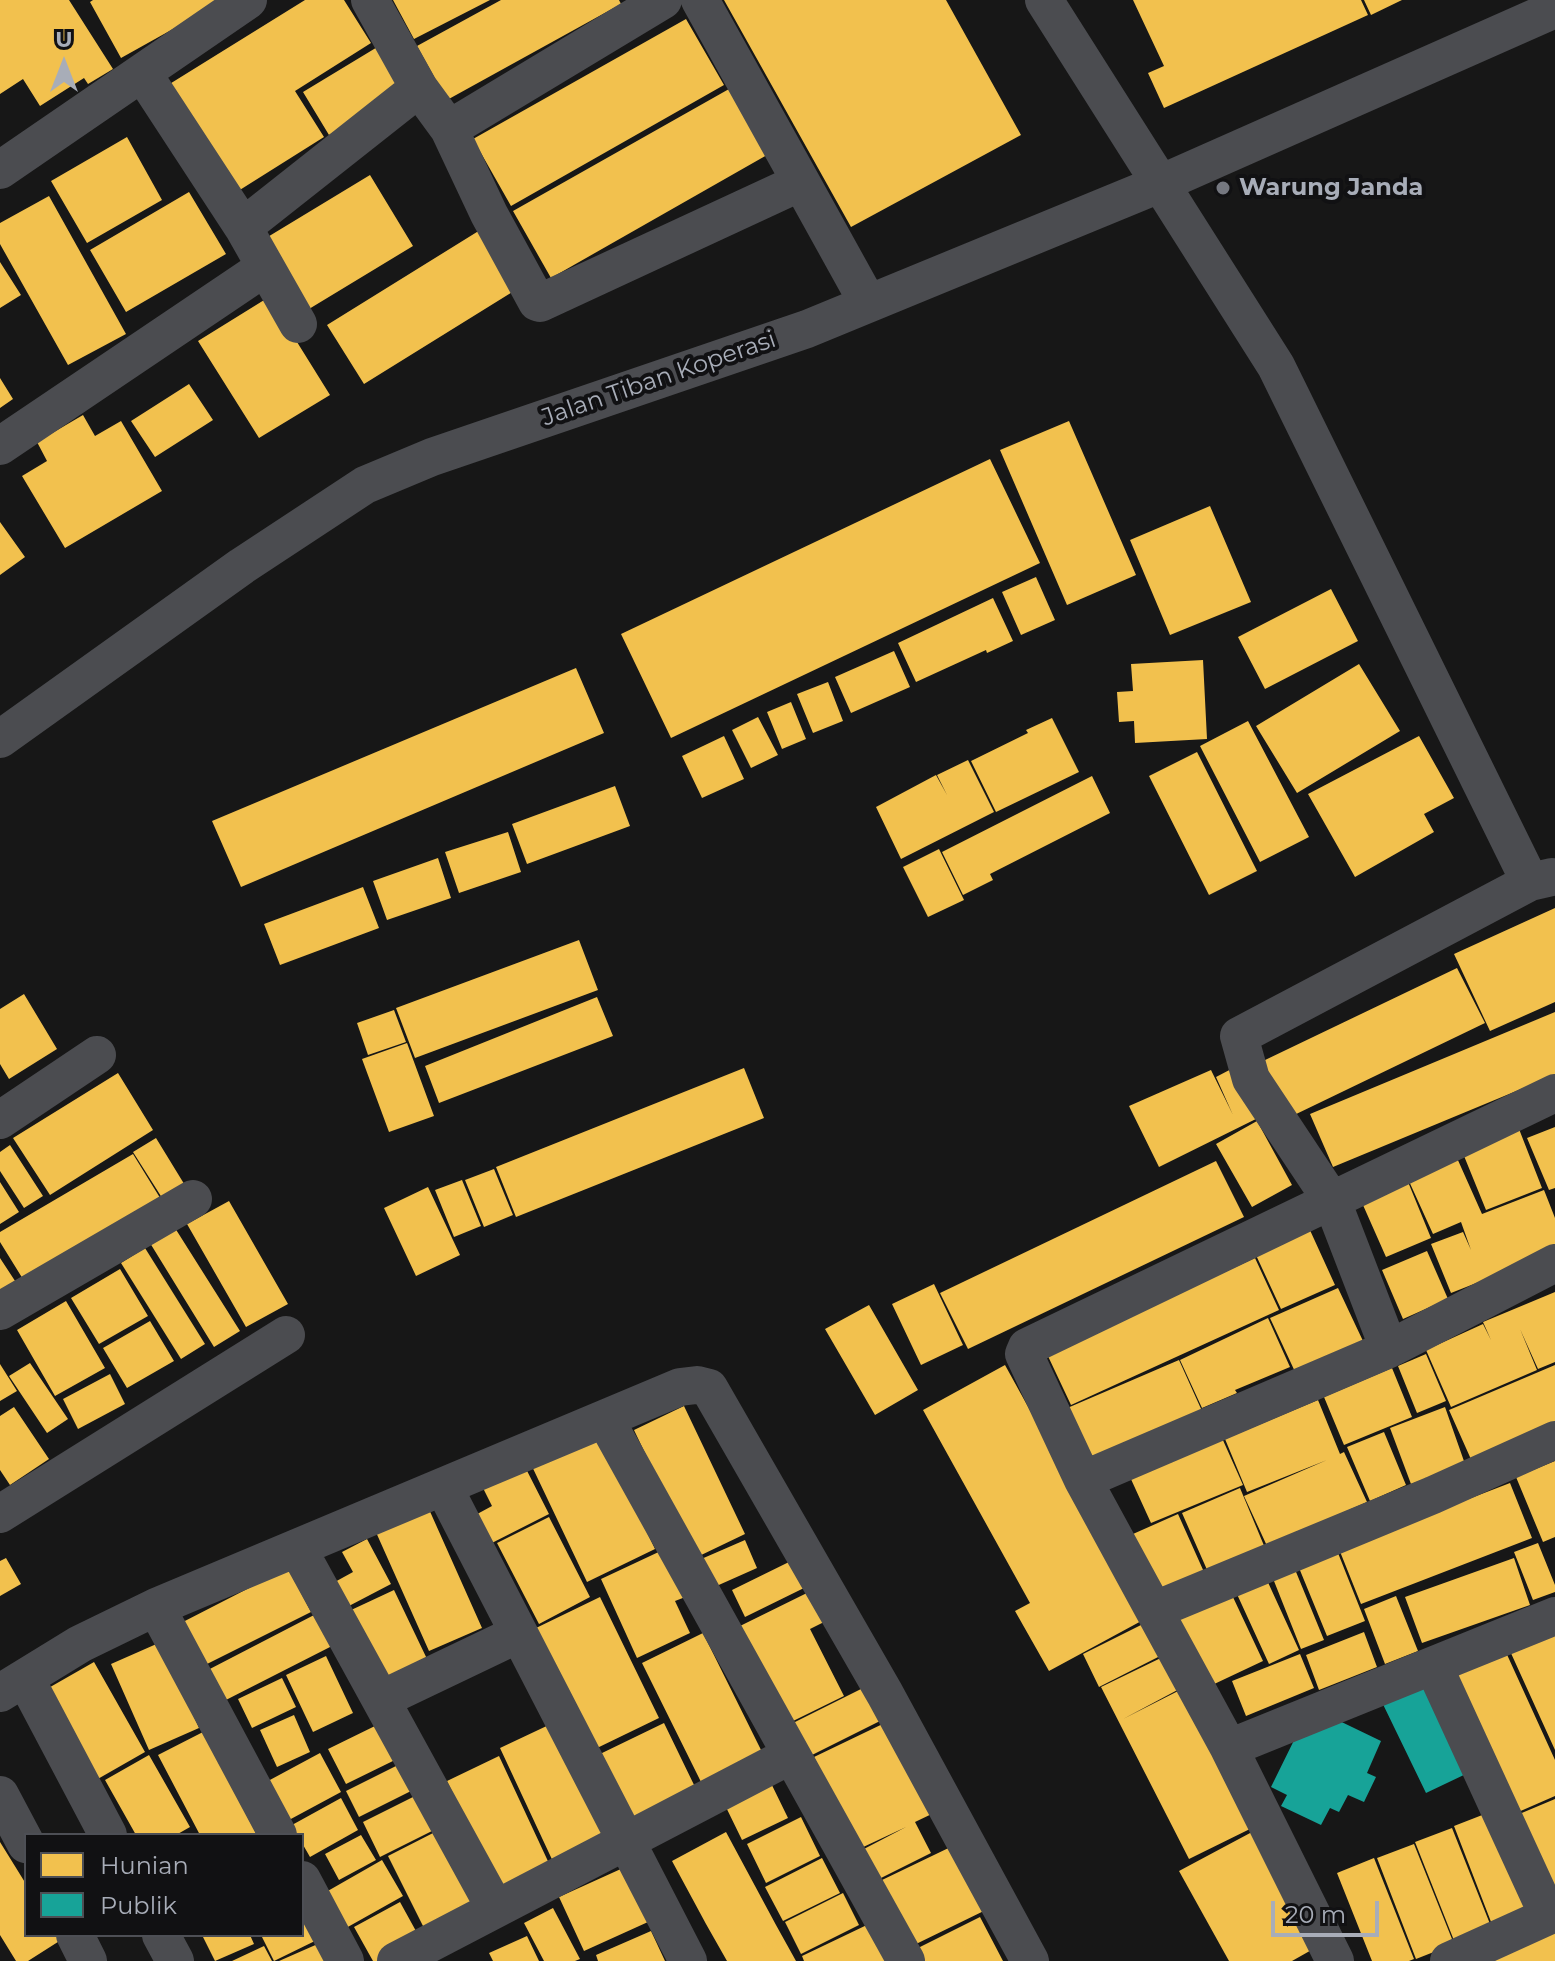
<!DOCTYPE html>
<html>
<head>
<meta charset="utf-8">
<style>
	body { margin:0 }
	#map { position:relative; width:1555px; height:1961px; overflow:hidden; background:#171717; font-family:Montserrat,sans-serif }
	canvas { display:block }
	.legend { position:absolute; left:24px; top:1833px; width:280px; height:104px; box-sizing:border-box; background:#111113; border:2px solid #4d4f55; margin:0; padding:10px 14px; list-style:none; font-size:24px; color:#a8adb8 }
	.legend li { display:flex; align-items:center; gap:16px; height:40px }
	.legend b { width:40px; border:2px solid #4d4f55 }
	.north { position:absolute; left:24px; top:24px; width:80px; height:80px; -webkit-text-stroke:6px #111113; paint-order:stroke; rotate:0deg; font-size:22px; font-weight:700; line-height:32px; text-align:center; color:#a8adb8 }
	.north::after { content:''; display:block; margin:auto; width:28px; height:36px; background:#a8adb8; clip-path:polygon(50% 0,100% 100%,50% 72%,0 100%) }
	.scale { position:absolute; left:1271px; top:1901px; width:108px; height:36px; box-sizing:border-box; border:4px solid #a8adb8; border-top:0; padding-left:10px; font-size:24px; line-height:28px; white-space:nowrap; color:#a8adb8; -webkit-text-stroke:6px #111113; paint-order:stroke }
</style>
</head>
<body>
<div id="map">
<canvas width="1555" height="1961"></canvas>
<ul class="legend">
<li><b style="height:22px;background:#f2c14e"></b>Hunian</li>
<li><b style="height:22px;background:#17a398"></b>Publik</li>
</ul>
<div class="north">U</div>
<div class="scale">20 m</div>
</div>
<script>
const ctx = document.querySelector('canvas').getContext('2d');
ctx.lineJoin = 'round';
function fill(path, color) {
  ctx.fillStyle = color;
  ctx.fill(path, 'evenodd');
}
function strokePath(path, color, width, dash) {
  ctx.strokeStyle = color;
  ctx.lineWidth = width;
  ctx.lineCap = dash ? 'butt' : 'round';
  ctx.setLineDash(dash || []);
  ctx.stroke(path);
}
function write(font, color, halo, rows, align = 'center') {
  ctx.font = font + ' Montserrat,sans-serif';
  ctx.lineWidth = 8;
  ctx.setLineDash([]);
  ctx.textBaseline = 'middle';
  ctx.strokeStyle = halo;
  ctx.fillStyle = color;
  for (const [text, x, y, turn = 0] of rows) {
    ctx.save();
    ctx.translate(x, y);
    ctx.rotate((+turn || 0) * Math.PI / 180);
    ctx.textAlign = isNaN(turn) ? turn : align;
    if (halo) ctx.strokeText(text, 0, 0);
    ctx.fillText(text, 0, 0);
    ctx.restore();
  }
}
const homes = new Path2D(`
	M 0,0 L 69,0 L 113,69 L 88,84 L 84,78 L 40,106 L 23,79 L 0,94 Z
	M 93,0 L 225,0 L 121,58 L 90,2 Z
	M 305,0 L 344,0 L 371,43 L 295,91 L 324,137 L 235,193 L 168,85 Z
	M 393,0 L 490,0 L 414,39 Z
	M 501,0 L 619,0 L 621,4 L 447,100 L 417,46 Z
	M 724,0 L 946,0 L 1021,135 L 851,227 Z
	M 1133,0 L 1361,0 L 1368,15 L 1164,108 L 1148,73 L 1164,66 Z
	M 1364,0 L 1402,0 L 1371,15 Z
	M 686,19 L 724,85 L 511,206 L 473,139 Z
	M 379,46 L 406,88 L 329,135 L 303,92 Z
	M 729,89 L 767,155 L 551,278 L 513,211 Z
	M 127,137 L 162,200 L 87,243 L 51,181 Z
	M 370,175 L 413,246 L 309,309 L 266,238 Z
	M 189,192 L 226,254 L 126,312 L 90,250 Z
	M 49,196 L 126,334 L 68,365 L 0,244 L 0,223 Z
	M 485,227 L 522,286 L 364,384 L 327,325 Z
	M 0,262 L 21,295 L 0,308 Z
	M 269,297 L 330,395 L 259,438 L 198,341 Z
	M 0,378 L 13,399 L 0,408 Z
	M 189,384 L 213,420 L 155,457 L 131,421 Z
	M 83,415 L 95,436 L 121,421 L 162,491 L 65,548 L 22,476 L 47,461 L 37,442 Z
	M 1069,421 L 1136,575 L 1067,605 L 1000,450 Z
	M 990,459 L 1040,563 L 671,738 L 621,634 Z
	M 1210,506 L 1251,602 L 1170,635 L 1130,540 Z
	M 0,522 L 25,557 L 0,575 Z
	M 1036,577 L 1055,620 L 1021,635 L 1002,592 Z
	M 1331,589 L 1358,641 L 1265,689 L 1238,637 Z
	M 993,598 L 1013,641 L 987,653 L 986,650 L 916,682 L 898,643 Z
	M 894,651 L 910,687 L 851,713 L 835,677 Z
	M 1203,660 L 1207,739 L 1135,743 L 1134,721 L 1119,722 L 1117,692 L 1133,691 L 1131,664 Z
	M 1359,664 L 1400,731 L 1297,793 L 1256,726 Z
	M 576,668 L 604,733 L 241,887 L 212,821 Z
	M 828,682 L 843,721 L 813,733 L 797,694 Z
	M 791,702 L 806,739 L 782,749 L 767,712 Z
	M 758,717 L 778,755 L 751,768 L 732,730 Z
	M 1052,718 L 1079,772 L 996,812 L 971,761 L 1028,733 L 1026,730 Z
	M 1248,721 L 1309,837 L 1260,862 L 1200,746 Z
	M 724,736 L 744,779 L 702,798 L 682,756 Z
	M 1419,736 L 1454,798 L 1424,814 L 1434,832 L 1355,877 L 1308,794 Z
	M 1197,752 L 1257,871 L 1209,895 L 1149,776 Z
	M 968,760 L 994,812 L 901,859 L 876,807 L 936,775 L 947,795 L 937,775 Z
	M 1092,776 L 1110,813 L 990,874 L 993,880 L 963,895 L 942,852 Z
	M 615,786 L 630,826 L 527,864 L 512,824 Z
	M 508,832 L 521,872 L 459,893 L 445,852 Z
	M 939,849 L 964,900 L 928,917 L 903,867 Z
	M 438,858 L 451,898 L 387,920 L 373,881 Z
	M 363,887 L 379,928 L 280,965 L 264,924 Z
	M 1555,908 L 1555,1002 L 1490,1031 L 1454,954 Z
	M 579,940 L 598,990 L 415,1058 L 396,1008 Z
	M 1457,968 L 1485,1023 L 1290,1117 L 1263,1061 Z
	M 24,994 L 57,1049 L 9,1079 L 0,1064 L 0,1009 Z
	M 597,997 L 613,1036 L 439,1103 L 425,1066 Z
	M 394,1010 L 406,1042 L 368,1055 L 357,1023 Z
	M 1555,1012 L 1555,1075 L 1333,1167 L 1310,1114 Z
	M 407,1043 L 434,1116 L 389,1132 L 362,1059 Z
	M 1239,1065 L 1264,1115 L 1159,1167 L 1129,1106 L 1211,1070 L 1233,1115 L 1216,1077 Z
	M 744,1068 L 764,1118 L 516,1217 L 496,1167 Z
	M 118,1073 L 153,1130 L 50,1195 L 13,1138 Z
	M 1257,1121 L 1292,1185 L 1252,1207 L 1216,1144 Z
	M 1555,1127 L 1555,1188 L 1549,1190 L 1527,1138 Z
	M 1519,1129 L 1542,1188 L 1486,1210 L 1462,1151 Z
	M 156,1138 L 186,1187 L 164,1201 L 133,1152 Z
	M 10,1145 L 43,1196 L 24,1208 L 0,1171 L 0,1152 Z
	M 133,1154 L 162,1201 L 26,1284 L 0,1242 L 0,1232 Z
	M 1457,1158 L 1482,1214 L 1544,1190 L 1555,1218 L 1555,1252 L 1451,1293 L 1431,1244 L 1463,1232 L 1471,1250 L 1461,1222 L 1433,1234 L 1408,1179 Z
	M 1216,1161 L 1244,1217 L 968,1349 L 940,1293 Z
	M 494,1169 L 513,1215 L 484,1227 L 465,1180 Z
	M 1406,1177 L 1431,1238 L 1386,1257 L 1359,1196 Z
	M 462,1180 L 481,1226 L 454,1237 L 435,1190 Z
	M 0,1182 L 19,1212 L 0,1224 Z
	M 428,1187 L 460,1255 L 416,1276 L 384,1208 Z
	M 229,1201 L 288,1304 L 246,1327 L 187,1224 Z
	M 175,1228 L 240,1331 L 214,1347 L 150,1243 Z
	M 1309,1228 L 1335,1285 L 1281,1309 L 1255,1253 Z
	M 145,1248 L 205,1344 L 181,1359 L 121,1263 Z
	M 1427,1251 L 1448,1299 L 1403,1319 L 1382,1270 Z
	M 0,1258 L 19,1287 L 0,1299 Z
	M 1255,1258 L 1279,1310 L 1071,1405 L 1047,1354 Z
	M 120,1269 L 148,1316 L 99,1344 L 71,1298 Z
	M 934,1284 L 963,1345 L 921,1365 L 892,1304 Z
	M 1338,1288 L 1363,1341 L 1297,1376 L 1270,1318 Z
	M 1555,1292 L 1555,1362 L 1538,1369 L 1520,1329 L 1537,1370 L 1451,1407 L 1426,1350 L 1483,1324 L 1491,1340 L 1483,1322 Z
	M 66,1301 L 105,1368 L 55,1396 L 17,1330 Z
	M 869,1305 L 918,1390 L 875,1415 L 825,1329 Z
	M 1268,1318 L 1290,1367 L 1235,1390 L 1237,1393 L 1202,1408 L 1180,1360 Z
	M 150,1321 L 174,1361 L 127,1388 L 103,1348 Z
	M 1426,1354 L 1446,1401 L 1417,1413 L 1398,1366 Z
	M 1179,1360 L 1202,1411 L 1090,1462 L 1065,1409 Z
	M 30,1363 L 68,1419 L 47,1433 L 9,1376 Z
	M 0,1364 L 17,1391 L 0,1401 Z
	M 1005,1365 L 1145,1619 L 1049,1671 L 1015,1611 L 1030,1603 L 923,1410 Z
	M 1555,1365 L 1555,1431 L 1474,1466 L 1449,1410 Z
	M 1392,1368 L 1412,1417 L 1344,1445 L 1324,1397 Z
	M 110,1374 L 125,1404 L 78,1429 L 63,1399 Z
	M 1318,1400 L 1340,1454 L 1344,1452 L 1367,1502 L 1267,1546 L 1244,1496 L 1327,1460 L 1247,1492 L 1225,1439 Z
	M 684,1406 L 745,1534 L 695,1558 L 634,1430 Z
	M 14,1407 L 49,1459 L 10,1485 L 0,1470 L 0,1416 Z
	M 1445,1407 L 1465,1464 L 1411,1484 L 1390,1428 Z
	M 595,1426 L 655,1549 L 587,1582 L 528,1458 Z
	M 1384,1432 L 1406,1485 L 1370,1501 L 1347,1447 Z
	M 1222,1438 L 1243,1485 L 1151,1523 L 1130,1477 Z
	M 521,1459 L 549,1514 L 482,1548 L 468,1519 L 492,1506 L 479,1480 Z
	M 1555,1461 L 1555,1537 L 1543,1542 L 1516,1477 Z
	M 1510,1483 L 1532,1538 L 1361,1604 L 1339,1549 Z
	M 1240,1488 L 1265,1548 L 1208,1572 L 1182,1513 Z
	M 428,1507 L 482,1628 L 429,1651 L 375,1530 Z
	M 1178,1514 L 1204,1572 L 1160,1592 L 1133,1534 Z
	M 549,1517 L 590,1597 L 539,1624 L 497,1543 Z
	M 367,1539 L 391,1584 L 347,1607 L 333,1583 L 353,1572 L 342,1552 Z
	M 745,1540 L 757,1568 L 712,1588 L 699,1560 Z
	M 1538,1543 L 1555,1585 L 1555,1592 L 1533,1600 L 1514,1552 Z
	M 1336,1548 L 1365,1621 L 1327,1636 L 1297,1563 Z
	M 665,1549 L 688,1596 L 675,1601 L 690,1633 L 637,1658 L 601,1579 Z
	M 6,1558 L 21,1584 L 0,1596 L 0,1561 Z
	M 1514,1558 L 1530,1605 L 1422,1643 L 1405,1597 Z
	M 791,1561 L 804,1588 L 745,1617 L 732,1590 Z
	M 1294,1567 L 1324,1640 L 1301,1649 L 1272,1576 Z
	M 288,1568 L 311,1612 L 201,1667 L 179,1624 Z
	M 1266,1578 L 1299,1650 L 1269,1664 L 1236,1592 Z
	M 394,1590 L 428,1661 L 384,1683 L 349,1611 Z
	M 813,1590 L 828,1620 L 810,1629 L 844,1696 L 789,1723 L 740,1626 Z
	M 1232,1595 L 1263,1661 L 1210,1686 L 1179,1619 Z
	M 1396,1596 L 1418,1651 L 1385,1664 L 1364,1609 Z
	M 600,1597 L 659,1718 L 595,1749 L 536,1628 Z
	M 316,1614 L 332,1646 L 220,1703 L 204,1672 Z
	M 1151,1620 L 1168,1652 L 1099,1687 L 1083,1654 Z
	M 1555,1631 L 1555,1750 L 1510,1651 Z
	M 1364,1632 L 1377,1667 L 1319,1690 L 1306,1655 Z
	M 703,1633 L 764,1756 L 703,1786 L 642,1663 Z
	M 161,1642 L 199,1728 L 149,1750 L 111,1664 Z
	M 1504,1648 L 1555,1760 L 1555,1796 L 1516,1813 L 1451,1671 Z
	M 1169,1654 L 1185,1686 L 1123,1719 L 1186,1687 L 1256,1826 L 1189,1859 L 1101,1687 Z
	M 1300,1654 L 1314,1688 L 1246,1716 L 1232,1681 Z
	M 326,1656 L 353,1713 L 313,1732 L 286,1675 Z
	M 94,1662 L 145,1752 L 96,1780 L 45,1690 Z
	M 282,1678 L 296,1707 L 252,1728 L 238,1699 Z
	M 871,1684 L 888,1717 L 808,1757 L 791,1724 Z
	M 294,1715 L 310,1752 L 277,1767 L 260,1730 Z
	M 893,1719 L 938,1811 L 915,1822 L 931,1853 L 877,1880 L 862,1850 L 906,1827 L 859,1849 L 814,1757 Z
	M 553,1723 L 609,1843 L 556,1868 L 500,1748 Z
	M 664,1723 L 696,1789 L 632,1819 L 600,1754 Z
	M 377,1725 L 395,1760 L 346,1784 L 328,1749 Z
	M 203,1732 L 257,1835 L 200,1835 L 158,1755 Z
	M 320,1753 L 341,1792 L 289,1820 L 268,1781 Z
	M 149,1755 L 190,1827 L 176,1835 L 136,1835 L 105,1780 Z
	M 499,1756 L 553,1872 L 502,1896 L 447,1781 Z
	M 398,1765 L 411,1791 L 359,1817 L 346,1791 Z
	M 768,1777 L 788,1818 L 742,1840 L 722,1799 Z
	M 417,1795 L 434,1830 L 380,1857 L 363,1822 Z
	M 341,1798 L 358,1830 L 310,1857 L 302,1843 L 302,1835 L 297,1835 L 292,1825 Z
	M 1555,1799 L 1555,1895 L 1517,1815 Z
	M 1490,1812 L 1530,1912 L 1493,1927 L 1454,1826 Z
	M 801,1817 L 820,1856 L 766,1883 L 747,1844 Z
	M 1452,1828 L 1492,1929 L 1455,1943 L 1415,1842 Z
	M 435,1832 L 474,1908 L 426,1932 L 388,1856 Z
	M 726,1832 L 776,1925 L 796,1961 L 727,1961 L 706,1924 L 672,1861 Z
	M 1252,1832 L 1315,1948 L 1292,1961 L 1229,1961 L 1179,1871 Z
	M 361,1835 L 376,1860 L 339,1880 L 325,1854 Z
	M 0,1842 L 26,1884 L 26,1935 L 58,1935 L 61,1940 L 28,1961 L 16,1961 L 0,1935 Z
	M 961,1842 L 992,1907 L 914,1945 L 882,1880 Z
	M 1414,1844 L 1454,1944 L 1416,1959 L 1377,1858 Z
	M 822,1858 L 840,1893 L 783,1921 L 765,1887 Z
	M 1374,1858 L 1414,1959 L 1409,1961 L 1372,1961 L 1337,1873 Z
	M 382,1860 L 403,1896 L 346,1928 L 326,1892 Z
	M 623,1868 L 648,1922 L 584,1951 L 559,1897 Z
	M 843,1893 L 859,1925 L 801,1954 L 785,1922 Z
	M 400,1902 L 422,1942 L 386,1961 L 373,1961 L 354,1927 Z
	M 302,1905 L 319,1939 L 274,1961 L 261,1935 L 302,1935 Z
	M 553,1908 L 580,1959 L 575,1961 L 544,1961 L 524,1923 Z
	M 980,1917 L 1003,1961 L 925,1961 L 918,1948 Z
	M 871,1923 L 889,1961 L 804,1961 L 802,1956 Z
	M 651,1931 L 665,1961 L 598,1961 L 596,1955 Z
	M 1555,1932 L 1555,1961 L 1487,1961 Z
	M 202,1935 L 250,1935 L 254,1944 L 215,1961 Z
	M 527,1936 L 539,1961 L 493,1961 L 489,1953 Z
	M 320,1943 L 328,1961 L 279,1961 Z
	M 264,1946 L 272,1961 L 232,1961 Z`);
const public = new Path2D(`
	M 1421,1674 L 1468,1773 L 1426,1793 L 1378,1694 Z
	M 1325,1714 L 1381,1741 L 1367,1773 L 1376,1777 L 1364,1802 L 1348,1795 L 1339,1812 L 1330,1808 L 1321,1825 L 1281,1806 L 1287,1795 L 1271,1787 L 1303,1722 Z`);
const minor = new Path2D(`
	M 370,0 L 419,88 L 449,129 L 489,214 L 537,302 L 540,303 L 801,182 L 868,303
	M 700,0 L 801,182
	M 1044,0 L 1276,366 L 1530,882
	M 143,74 L 243,227 L 298,324
	M 449,129 L 663,0
	M 0,170 L 248,0
	M 243,227 L 419,88
	M 0,446 L 264,268
	M 0,739 L 242,566 L 365,485 L 432,457 L 807,329 L 1162,183 L 1555,9
	M 0,1120 L 97,1055
	M 0,1311 L 193,1199
	M 1389,1349 L 1332,1201 L 1251,1079 L 1239,1036 L 1530,882 L 1552,877
	M 605,1419 L 906,1961
	M 1083,1480 L 1389,1349 L 1555,1263
	M 444,1488 L 688,1961
	M 0,1514 L 286,1335
	M 298,1549 L 495,1908
	M 156,1607 L 278,1835
	M 1155,1610 L 1433,1495 L 1555,1440
	M 1434,1667 L 1548,1915
	M 25,1678 L 108,1835
	M 0,1693 L 80,1644 L 156,1607 L 680,1387 L 697,1385 L 709,1388 L 885,1694 L 1030,1961
	M 382,1699 L 518,1634
	M 1229,1748 L 1555,1616
	M 0,1795 L 26,1844
	M 302,1880 L 345,1961
	M 75,1935 L 88,1961
	M 161,1935 L 175,1961
	M 396,1961 L 791,1755
	M 1335,1961 L 1229,1748 L 1083,1480 L 1024,1354 L 1027,1347 L 1555,1093
	M 1449,1961 L 1555,1913`);
const markers = [
	[1223,188,8,"#757880"]
];
const poiNames = [
	["Warung Janda",1239,188]
];
const streetNames = [
	["Jalan Tiban Koperasi",659,379,-19]
];
fill(homes, '#f2c14e');
fill(public, '#17a398');
strokePath(minor, '#4b4c50', 38);
for (const [x, y, r, color] of markers) {
  const dot = new Path2D();
  dot.arc(x, y, r, 0, 2 * Math.PI);
  ctx.fillStyle = color;
  ctx.fill(dot);
  strokePath(dot, '#111113', 3);
}
write('bold 24px', '#a8adb8', '#111113', poiNames, 'left');
write('24px', '#a8adb8', '#111113', streetNames);
</script>
</body>
</html>
